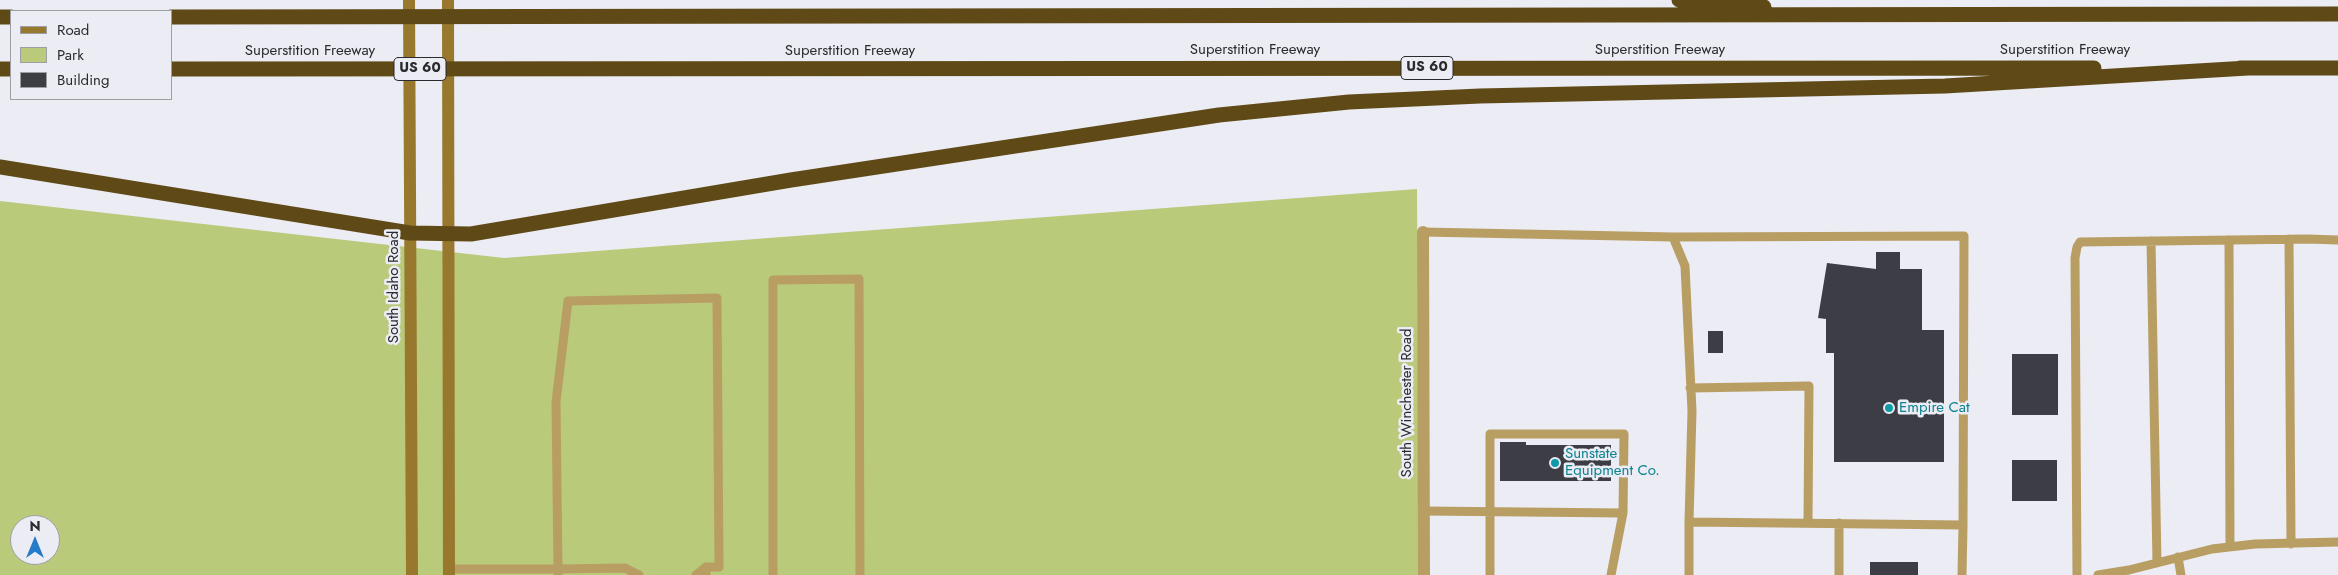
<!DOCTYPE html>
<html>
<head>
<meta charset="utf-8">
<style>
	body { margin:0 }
	#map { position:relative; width:2338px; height:575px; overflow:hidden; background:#ebecf4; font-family:Jost,sans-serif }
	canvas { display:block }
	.legend { position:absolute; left:10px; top:10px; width:162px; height:90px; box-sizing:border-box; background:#ebecf4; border:1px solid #9e9fa5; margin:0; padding:6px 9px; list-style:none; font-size:15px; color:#2a2b2e }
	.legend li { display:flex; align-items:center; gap:10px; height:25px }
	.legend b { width:25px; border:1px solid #9e9fa5 }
	.north { position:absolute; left:10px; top:515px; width:50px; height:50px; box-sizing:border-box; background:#ebecf4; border:1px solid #9e9fa5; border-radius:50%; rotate:0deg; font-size:14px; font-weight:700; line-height:20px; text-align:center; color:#2a2b2e }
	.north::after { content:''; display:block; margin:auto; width:18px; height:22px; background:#257bc9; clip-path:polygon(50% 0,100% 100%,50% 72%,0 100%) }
</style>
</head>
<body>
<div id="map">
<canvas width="2338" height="575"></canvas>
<ul class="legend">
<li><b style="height:6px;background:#98782d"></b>Road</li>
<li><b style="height:14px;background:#b9ca7a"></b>Park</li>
<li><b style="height:14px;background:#3d3e45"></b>Building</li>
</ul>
<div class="north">N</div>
</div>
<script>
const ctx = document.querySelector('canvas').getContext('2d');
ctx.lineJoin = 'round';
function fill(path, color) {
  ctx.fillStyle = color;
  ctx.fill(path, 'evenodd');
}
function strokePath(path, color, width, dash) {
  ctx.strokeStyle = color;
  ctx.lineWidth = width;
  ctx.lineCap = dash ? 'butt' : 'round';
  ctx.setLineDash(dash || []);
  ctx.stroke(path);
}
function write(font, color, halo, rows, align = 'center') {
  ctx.font = font + ' Jost,sans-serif';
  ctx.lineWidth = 5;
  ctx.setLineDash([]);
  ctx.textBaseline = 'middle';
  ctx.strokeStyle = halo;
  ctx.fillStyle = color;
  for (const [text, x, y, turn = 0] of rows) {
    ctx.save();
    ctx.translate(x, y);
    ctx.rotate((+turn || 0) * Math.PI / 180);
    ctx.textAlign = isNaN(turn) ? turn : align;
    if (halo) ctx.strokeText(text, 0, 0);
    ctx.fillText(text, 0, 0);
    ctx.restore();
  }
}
const green = new Path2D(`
	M 1417,189 L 1419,575 L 0,575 L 0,201 L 504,258 ZM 20,525 L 50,525 L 50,555 L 20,555 Z`);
const building = new Path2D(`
	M 1876,252 L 1900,252 L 1900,269 L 1922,269 L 1922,330 L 1944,330 L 1944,462 L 1834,462 L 1834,353 L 1826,353 L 1826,319 L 1818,318 L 1827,263 L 1876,269 Z
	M 1708,331 L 1723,331 L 1723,353 L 1708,353 Z
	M 2012,354 L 2058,354 L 2058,415 L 2012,415 Z
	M 1500,442 L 1526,442 L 1526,445 L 1611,445 L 1611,481 L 1500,481 Z
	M 2012,460 L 2057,460 L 2057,501 L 2012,501 Z
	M 1870,562 L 1918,562 L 1918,575 L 1870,575 Z`);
const lane = new Path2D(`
	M 1423,232 L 1673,237 L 1964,236 L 1963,525
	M 1673,237 L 1685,266 L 1692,411 L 1689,522
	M 2289,239 L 2291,544
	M 2229,240 L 2230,547
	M 2151,241 L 2157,563
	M 1690,388 L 1809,386 L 1808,523
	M 1424,511 L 1623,513 L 1611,575
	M 2178,557 L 2181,575
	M 449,569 L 558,569 L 558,575
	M 639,575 L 625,568 L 558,569 L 556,402 L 568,301 L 717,298 L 719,567 L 706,567 L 706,575
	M 696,575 L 706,567
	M 773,575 L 773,280 L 859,279 L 860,575
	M 1490,575 L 1490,434 L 1624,434 L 1623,513
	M 1689,575 L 1689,522 L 1963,525 L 1962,575
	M 1839,575 L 1839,523
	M 2077,575 L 2075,258 L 2077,247 L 2080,242 L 2308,239 L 2338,240
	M 2098,575 L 2129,570 L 2212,549 L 2255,544 L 2338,542`);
const street = new Path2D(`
	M 1423,232 L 1424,575`);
const secondary = new Path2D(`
	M 409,0 L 412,575
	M 448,0 L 449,575`);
const highway = new Path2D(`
	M 1679,0 L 1764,7
	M 0,17 L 11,17
	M 171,17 L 2338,14
	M 2240,68 L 2338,68
	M 0,69 L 11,69
	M 171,69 L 2094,68
	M 0,167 L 410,233 L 471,234 L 791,180 L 1219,115 L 1349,102 L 1480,96 L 1945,86 L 2248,68`);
const markers = [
	[1889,408,5,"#0f9aa8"],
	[1555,463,5,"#0f9aa8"]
];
const shields = [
	[1427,68,52],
	[420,69,52]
];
const shieldNames = [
	["US 60",1427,68],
	["US 60",420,69]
];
const streetNames = [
	["Superstition Freeway",1255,50],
	["Superstition Freeway",1660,50],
	["Superstition Freeway",2065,50],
	["Superstition Freeway",310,51],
	["Superstition Freeway",850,51],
	["South Idaho Road",394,287,-90],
	["South Winchester Road",1407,403,-90]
];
const cultureNames = [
	["Empire Cat",1899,408],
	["Sunstate",1565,454],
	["Equipment Co.",1565,471]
];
fill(green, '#b9ca7a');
fill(building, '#3d3e45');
strokePath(lane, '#b99e64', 9);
strokePath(street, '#b99e64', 12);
strokePath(secondary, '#98782d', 12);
strokePath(highway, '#5f4a17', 15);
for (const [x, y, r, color] of markers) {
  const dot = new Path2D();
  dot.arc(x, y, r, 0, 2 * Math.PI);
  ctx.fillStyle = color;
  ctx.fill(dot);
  strokePath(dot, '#ebecf4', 2);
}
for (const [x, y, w] of shields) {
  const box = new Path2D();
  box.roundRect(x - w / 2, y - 11.5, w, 23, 4);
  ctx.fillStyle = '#ebecf4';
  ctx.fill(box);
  strokePath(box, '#2a2b2e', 1);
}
write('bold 14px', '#2a2b2e', null, shieldNames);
write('15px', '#2a2b2e', '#ebecf4', streetNames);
write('15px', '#0d838f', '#ebecf4', cultureNames, 'left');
</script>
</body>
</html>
